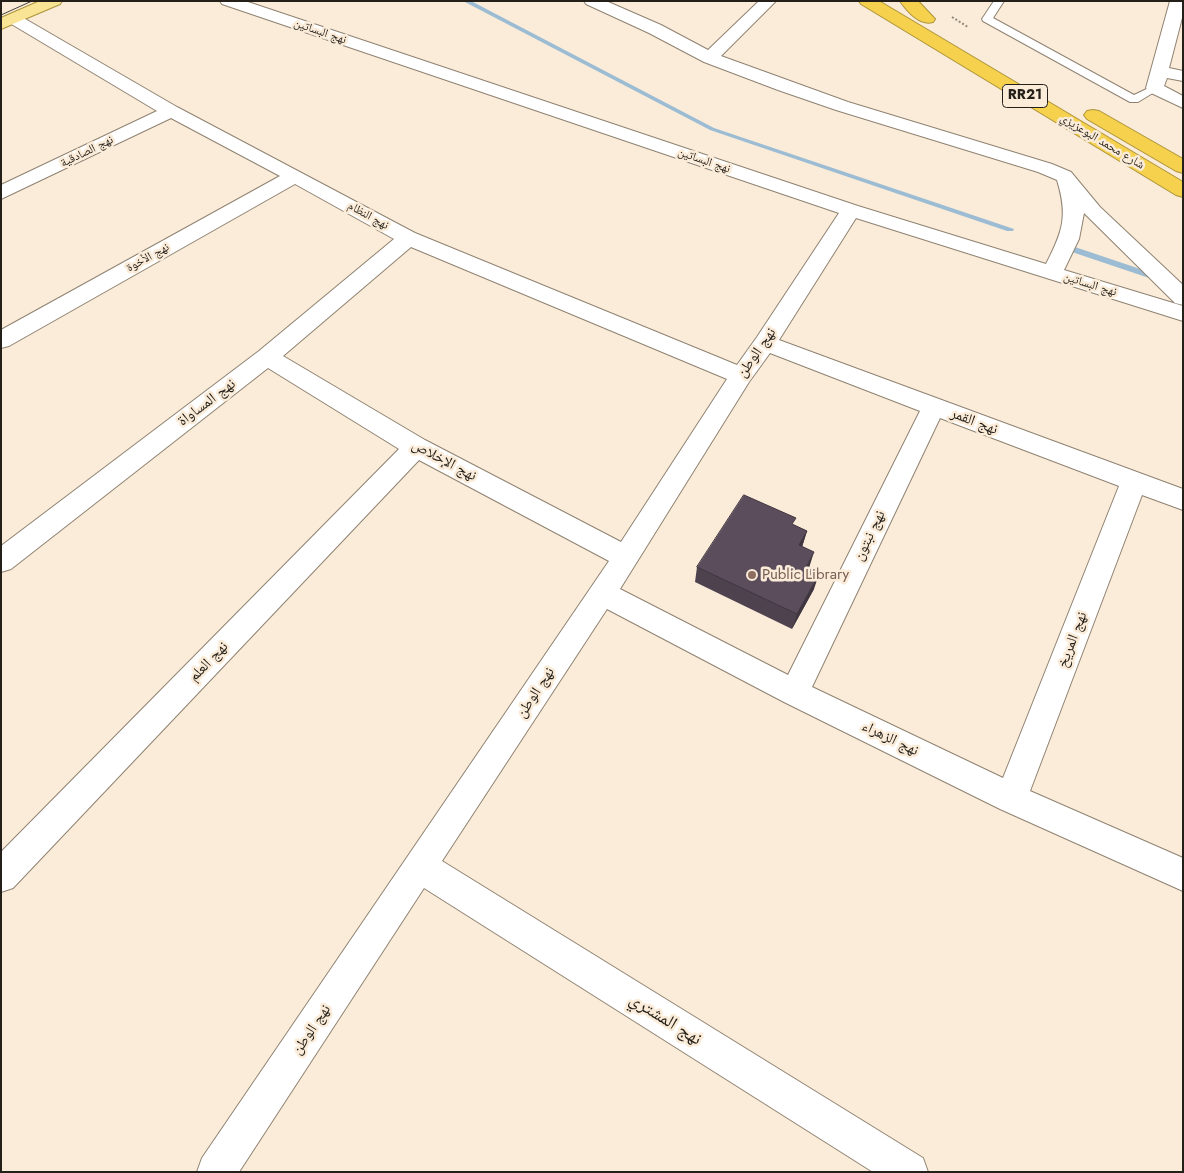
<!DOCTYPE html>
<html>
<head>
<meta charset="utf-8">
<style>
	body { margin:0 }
	#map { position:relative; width:1184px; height:1173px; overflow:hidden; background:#faecd9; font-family:Jost,sans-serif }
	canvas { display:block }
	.frame { position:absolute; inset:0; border:2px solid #241f18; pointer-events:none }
</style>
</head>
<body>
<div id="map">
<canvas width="1184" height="1173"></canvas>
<div class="frame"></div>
</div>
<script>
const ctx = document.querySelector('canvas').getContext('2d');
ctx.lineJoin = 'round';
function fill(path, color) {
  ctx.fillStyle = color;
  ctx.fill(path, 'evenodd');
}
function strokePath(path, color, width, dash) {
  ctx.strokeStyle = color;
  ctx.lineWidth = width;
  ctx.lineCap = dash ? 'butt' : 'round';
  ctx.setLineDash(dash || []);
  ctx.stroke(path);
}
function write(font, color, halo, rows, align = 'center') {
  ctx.font = font + ' Jost,"Noto Naskh Arabic",sans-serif';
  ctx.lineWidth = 5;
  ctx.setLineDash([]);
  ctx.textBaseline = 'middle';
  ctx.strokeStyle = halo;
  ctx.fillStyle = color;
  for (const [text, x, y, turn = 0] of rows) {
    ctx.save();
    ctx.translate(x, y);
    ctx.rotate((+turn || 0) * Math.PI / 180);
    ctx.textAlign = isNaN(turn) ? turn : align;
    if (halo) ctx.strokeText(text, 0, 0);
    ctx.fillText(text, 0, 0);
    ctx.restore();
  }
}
const stream = new Path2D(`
	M 463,1 L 471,1 L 714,128 L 1014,229 L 1013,231 L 1007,231 L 710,130 Z
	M 1060,244 L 1066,244 L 1161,276 L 1162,278 L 1161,280 L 1155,280 L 1060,248 Z`);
const path = new Path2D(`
	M 952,17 L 968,27`);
const lane = new Path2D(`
	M 994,1 L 1004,1 L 993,18 L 1134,95 L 1155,85 L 1161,88 L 1138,102 L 1130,102 L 983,21 L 982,19 Z`);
const street = new Path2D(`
	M 220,1 L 245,1 L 858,206 L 1046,264 C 1063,231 1068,216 1057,180 L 1038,172 L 836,110 L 778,90 L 704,62 L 649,33 L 586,4 L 584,1 L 606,1 L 661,25 L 708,50 L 759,1 L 776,1 L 721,56 L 848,102 L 1052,164 L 1071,172 L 1100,207 L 1183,285 L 1183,305 L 1175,303 L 1084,213 L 1079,239 L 1064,270 L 1183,306 L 1183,321 L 856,218 L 779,340 L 1183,489 L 1183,510 L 1142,495 L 1030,791 L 1183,858 L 1183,891 L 1000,809 L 784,702 L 607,609 L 442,861 L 923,1158 L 928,1172 L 873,1172 L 424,888 L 239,1172 L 197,1172 L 202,1158 L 609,561 L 419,460 L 13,888 L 1,892 L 1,852 L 399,449 L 268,368 L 11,569 L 1,572 L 1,546 L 259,351 L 394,239 L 295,184 L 9,346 L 1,348 L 1,330 L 280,176 L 171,118 L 1,199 L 1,185 L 157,111 L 8,22 L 6,19 L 8,16 L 20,16 L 177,107 L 415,233 L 737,365 L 757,337 L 839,213 L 222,4 ZM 411,247 L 727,379 L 621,542 L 425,440 L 283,356 ZM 770,353 L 920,411 L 788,675 L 620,589 L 749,382 ZM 940,418 L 1119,486 L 1003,778 L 812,687 Z
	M 1170,1 L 1183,1 L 1183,14 L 1169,68 L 1183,71 L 1183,81 L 1167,78 L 1164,86 L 1183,96 L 1183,108 L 1149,92 L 1146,88 Z`);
const primary = new Path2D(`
	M 40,1 L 62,1 L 60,4 L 1,29 L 1,18 Z`);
const highway = new Path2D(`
	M 859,1 L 879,1 L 1183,182 L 1183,197 L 1176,195 L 861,4 Z
	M 900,1 L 918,1 L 935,19 L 933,22 C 920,26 907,11 900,1 Z
	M 1093,110 L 1099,111 L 1183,159 L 1183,173 L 1176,171 L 1087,119 L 1084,115 L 1087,111 Z`);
const tram = new Path2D(`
	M 1,15 L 32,1`);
const wall = new Path2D(`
	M 793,525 L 807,531 L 802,547 L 814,589 L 792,629 L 695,582 L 697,567 Z`);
const shadedWall = new Path2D(`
	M 807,531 L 802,547 L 799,545 Z
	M 814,552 L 809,568 L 800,583 L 806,567 Z
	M 819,574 L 814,589 L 792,629 L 797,614 Z`);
const building = new Path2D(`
	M 744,495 L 796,518 L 792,524 L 807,531 L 799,545 L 814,552 L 806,567 L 819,574 L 797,614 L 697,567 Z`);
const markers = [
	[752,575,5,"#8d6e63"]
];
const farStreetnames = [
	["نهج البساتين",320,32,19],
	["شارع محمد البوعزيزي",1102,142,31],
	["نهج الصادقية",87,152,-26],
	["نهج البساتين",704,161,19],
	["نهج النظام",368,216,29],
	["نهج الأخوة",148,258,-29],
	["نهج البساتين",1090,285,17]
];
const shields = [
	[1025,96,45]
];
const shieldNames = [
	["RR21",1025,96]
];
const streetNames = [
	["نهج الوطن",757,353,-55],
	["نهج المساواة",207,403,-37],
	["نهج القمر",974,422,21],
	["نهج الإخلاص",444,461,28],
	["نهج نبتون",870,536,-64],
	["نهج المريخ",1073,640,-69],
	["نهج العلم",209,662,-46],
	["نهج الوطن",536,693,-57],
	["نهج الزهراء",890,739,26],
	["نهج الوطن",312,1030,-56]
];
const educationNames = [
	["Public Library",762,575]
];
const nearStreetnames = [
	["نهج المشتري",665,1020,32]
];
fill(stream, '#9cbcd4');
strokePath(lane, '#8f8271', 2);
strokePath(street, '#8f8271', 2);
strokePath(primary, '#ac933a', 2);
strokePath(highway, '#ac933a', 2);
strokePath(path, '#908679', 2, [2, 2]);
fill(lane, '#fff');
fill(street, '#fff');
fill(primary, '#f9e394');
fill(highway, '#f5d14d');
strokePath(tram, '#474138', 1);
fill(wall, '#4f424f');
fill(shadedWall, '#403640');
fill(building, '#5c4d5c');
strokePath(building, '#403640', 1);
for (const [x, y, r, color] of markers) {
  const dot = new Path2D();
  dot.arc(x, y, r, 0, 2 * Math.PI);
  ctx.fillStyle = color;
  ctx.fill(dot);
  strokePath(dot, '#faecd9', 2);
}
write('12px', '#241f18', '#faecd9', farStreetnames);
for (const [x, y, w] of shields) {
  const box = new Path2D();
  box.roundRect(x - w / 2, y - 11.5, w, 23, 4);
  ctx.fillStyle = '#faecd9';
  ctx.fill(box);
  strokePath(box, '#241f18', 1);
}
write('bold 14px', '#241f18', null, shieldNames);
write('15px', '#241f18', '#faecd9', streetNames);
write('15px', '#785e54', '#faecd9', educationNames, 'left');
write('18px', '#241f18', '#faecd9', nearStreetnames);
</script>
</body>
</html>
